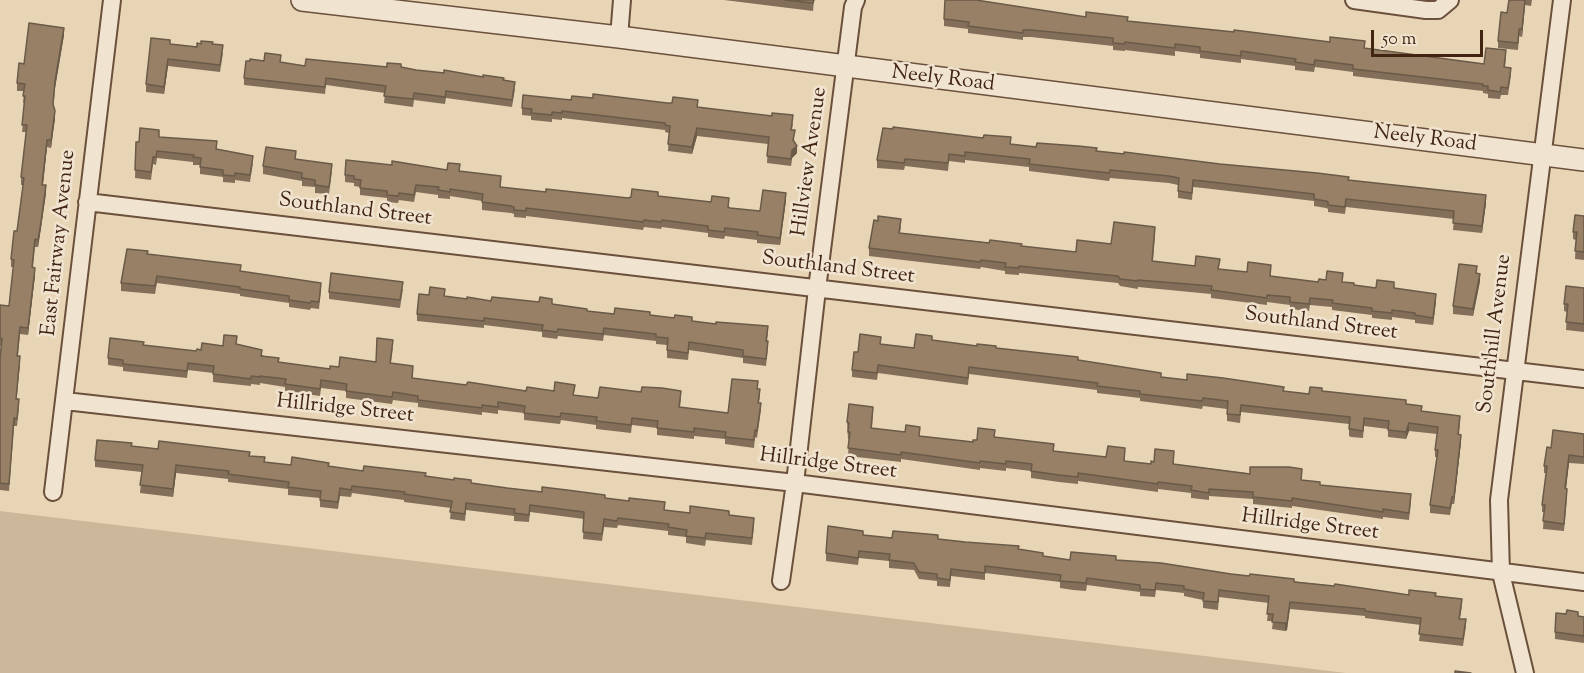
<!DOCTYPE html>
<html>
<head>
<meta charset="utf-8">
<style>
	body { margin:0 }
	#map { position:relative; width:1584px; height:673px; overflow:hidden; background:#e8d5b6; font-family:"Sorts Mill Goudy",serif }
	canvas { display:block }
	.scale { position:absolute; left:1371px; top:30px; width:112px; height:27px; box-sizing:border-box; border:3px solid #412412; border-top:0; padding-left:8px; font-size:18px; line-height:21px; white-space:nowrap; color:#412412; -webkit-text-stroke:4px #f0e4d0; paint-order:stroke }
</style>
</head>
<body>
<div id="map">
<canvas width="1584" height="673"></canvas>
<div class="scale">50 m</div>
</div>
<script>
const ctx = document.querySelector('canvas').getContext('2d');
ctx.lineJoin = 'round';
function fill(path, color) {
  ctx.fillStyle = color;
  ctx.fill(path, 'evenodd');
}
function strokePath(path, color, width, dash) {
  ctx.strokeStyle = color;
  ctx.lineWidth = width;
  ctx.lineCap = dash ? 'butt' : 'round';
  ctx.setLineDash(dash || []);
  ctx.stroke(path);
}
function write(font, color, halo, rows, align = 'center') {
  ctx.font = font + ' "Sorts Mill Goudy",serif';
  ctx.lineWidth = 5;
  ctx.setLineDash([]);
  ctx.textBaseline = 'middle';
  ctx.strokeStyle = halo;
  ctx.fillStyle = color;
  for (const [text, x, y, turn = 0] of rows) {
    ctx.save();
    ctx.translate(x, y);
    ctx.rotate((+turn || 0) * Math.PI / 180);
    ctx.textAlign = isNaN(turn) ? turn : align;
    if (halo) ctx.strokeText(text, 0, 0);
    ctx.fillText(text, 0, 0);
    ctx.restore();
  }
}
const green = new Path2D(`
	M 0,511 L 1346,673 L 0,673 Z`);
const minor = new Path2D(`
	M 1354,0 L 1426,10 L 1438,10 L 1450,0
	M 619,37 L 622,0
	M 87,202 L 1584,379
	M 65,401 L 795,483 L 1584,582
	M 53,492 L 112,0
	M 781,581 L 795,483 L 817,289 L 853,7 L 856,0
	M 1525,673 L 1501,573 L 1499,500 L 1562,0`);
const tertiary = new Path2D(`
	M 302,0 L 619,37 L 1584,160`);
const wall = new Path2D(`
	M 724,0 L 814,0 L 813,11 Z
	M 1509,0 L 1532,0 L 1531,6 L 1525,5 L 1522,37 L 1519,36 L 1518,50 L 1498,48 L 1498,41 L 1507,13 Z
	M 944,19 L 1128,21 L 1365,48 L 1484,64 L 1506,58 L 1505,67 L 1511,75 L 1508,95 L 1501,95 L 1500,99 L 1488,98 L 1488,94 L 1483,93 L 1483,91 L 1353,76 L 1353,72 L 1315,67 L 1314,72 L 1295,70 L 1295,66 L 1241,59 L 1241,63 L 1200,58 L 1200,54 L 1175,51 L 1175,56 L 1125,50 L 1125,51 L 1113,50 L 1113,46 L 1031,37 L 1023,37 L 1023,40 L 968,33 L 968,29 L 944,26 Z
	M 64,35 L 55,88 L 53,105 L 55,118 L 51,148 L 47,147 L 43,185 L 46,193 L 41,229 L 38,247 L 35,247 L 33,267 L 35,275 L 28,335 L 20,334 L 18,356 L 20,363 L 16,399 L 19,407 L 17,426 L 14,426 L 9,491 L 0,490 L 0,358 L 1,346 L 0,346 L 0,309 L 9,306 L 14,267 L 11,267 L 11,259 L 17,231 L 23,185 L 21,185 L 21,177 L 26,132 L 22,132 L 25,103 L 23,103 L 24,91 L 17,91 L 17,83 L 24,64 Z
	M 170,44 L 197,47 L 213,44 L 223,53 L 220,72 L 168,66 L 164,94 L 146,92 L 146,84 Z
	M 281,62 L 305,66 L 401,67 L 416,70 L 504,80 L 515,89 L 512,107 L 446,98 L 445,104 L 414,100 L 413,107 L 384,103 L 385,93 L 326,85 L 325,94 L 244,85 L 244,78 Z
	M 593,98 L 698,107 L 793,123 L 792,130 L 797,153 L 792,158 L 791,166 L 767,163 L 768,144 L 697,136 L 692,154 L 668,151 L 669,133 L 665,132 L 665,130 L 562,118 L 562,120 L 552,119 L 552,122 L 531,120 L 531,116 L 522,115 L 522,108 L 571,100 Z
	M 159,137 L 217,149 L 253,163 L 250,182 L 235,180 L 235,183 L 223,182 L 223,177 L 200,174 L 200,165 L 193,165 L 193,162 L 157,158 L 156,165 L 153,164 L 151,180 L 135,178 L 136,142 Z
	M 1011,144 L 1036,147 L 1097,151 L 1220,164 L 1349,180 L 1486,203 L 1482,233 L 1453,230 L 1454,219 L 1346,207 L 1345,214 L 1328,212 L 1328,209 L 1326,208 L 1314,206 L 1314,201 L 1203,188 L 1193,187 L 1192,200 L 1178,198 L 1178,185 L 1169,183 L 1110,178 L 1109,181 L 1029,171 L 1029,167 L 965,160 L 965,163 L 949,161 L 948,171 L 905,166 L 904,170 L 877,168 L 877,160 Z
	M 296,160 L 332,171 L 329,194 L 315,193 L 315,187 L 302,186 L 302,181 L 263,174 L 263,166 Z
	M 392,165 L 460,171 L 501,187 L 546,192 L 628,198 L 658,196 L 730,208 L 760,211 L 786,200 L 780,245 L 757,243 L 757,240 L 725,236 L 724,239 L 708,237 L 708,233 L 662,227 L 661,229 L 644,227 L 643,230 L 526,216 L 526,218 L 514,217 L 514,214 L 511,213 L 482,210 L 482,201 L 450,196 L 450,199 L 438,198 L 438,195 L 416,192 L 414,202 L 399,200 L 398,203 L 387,202 L 387,198 L 360,195 L 360,187 L 354,186 L 354,183 L 345,182 L 345,175 Z
	M 1584,216 L 1584,260 L 1575,259 L 1576,240 L 1573,239 L 1573,232 Z
	M 901,226 L 900,233 L 1076,252 L 1155,235 L 1153,261 L 1247,272 L 1271,272 L 1270,276 L 1318,282 L 1343,282 L 1354,285 L 1376,288 L 1394,288 L 1436,301 L 1433,325 L 1415,323 L 1415,320 L 1392,317 L 1392,320 L 1372,318 L 1372,315 L 1332,310 L 1332,307 L 1310,305 L 1309,311 L 1290,309 L 1290,305 L 1267,302 L 1267,305 L 1211,298 L 1211,294 L 1138,287 L 1138,289 L 1120,286 L 1118,283 L 1019,273 L 1019,275 L 1005,274 L 1005,271 L 981,267 L 980,269 L 869,256 L 869,248 Z
	M 148,255 L 241,272 L 321,290 L 319,309 L 311,308 L 310,310 L 289,307 L 289,303 L 240,296 L 240,294 L 157,283 L 155,294 L 121,291 L 121,283 Z
	M 1477,273 L 1480,281 L 1473,316 L 1453,314 L 1453,306 Z
	M 1584,288 L 1584,332 L 1566,330 L 1567,312 L 1564,311 L 1564,304 Z
	M 403,289 L 400,308 L 329,299 L 329,292 Z
	M 429,295 L 491,301 L 552,304 L 587,311 L 614,314 L 650,315 L 768,333 L 767,341 L 768,348 L 766,366 L 743,363 L 743,358 L 689,350 L 688,360 L 667,358 L 667,345 L 656,344 L 656,341 L 604,335 L 603,341 L 558,336 L 557,339 L 542,337 L 542,332 L 484,325 L 484,328 L 417,321 L 417,314 Z
	M 932,341 L 996,348 L 1078,360 L 1161,377 L 1309,394 L 1322,391 L 1406,404 L 1422,412 L 1460,423 L 1459,434 L 1461,442 L 1454,504 L 1452,504 L 1450,515 L 1430,513 L 1430,505 L 1437,457 L 1435,457 L 1435,450 L 1437,434 L 1409,431 L 1406,439 L 1388,437 L 1388,429 L 1364,426 L 1363,438 L 1351,437 L 1349,436 L 1349,424 L 1241,412 L 1240,423 L 1227,421 L 1227,409 L 1203,406 L 1202,409 L 1140,401 L 1140,398 L 1097,393 L 1097,390 L 969,374 L 968,385 L 878,373 L 877,380 L 852,377 L 852,370 L 858,352 L 881,344 L 914,348 Z
	M 144,345 L 196,351 L 223,346 L 237,345 L 279,362 L 330,369 L 339,367 L 376,362 L 393,347 L 391,363 L 413,373 L 413,378 L 466,385 L 598,398 L 681,398 L 680,407 L 728,413 L 758,389 L 760,396 L 759,403 L 761,410 L 757,438 L 755,437 L 754,448 L 725,444 L 725,439 L 694,436 L 694,439 L 657,435 L 657,428 L 632,425 L 631,433 L 596,429 L 596,425 L 561,420 L 560,424 L 524,420 L 524,413 L 498,410 L 498,414 L 482,412 L 482,415 L 418,407 L 418,403 L 393,400 L 392,404 L 346,398 L 346,391 L 321,388 L 320,396 L 285,391 L 285,387 L 260,383 L 260,385 L 251,384 L 251,386 L 213,382 L 213,373 L 188,370 L 187,378 L 123,371 L 123,367 L 108,365 L 108,358 Z
	M 873,414 L 872,428 L 920,436 L 973,442 L 977,440 L 995,437 L 1054,451 L 1106,457 L 1125,455 L 1125,461 L 1151,464 L 1154,462 L 1174,458 L 1174,464 L 1302,480 L 1320,485 L 1411,501 L 1409,520 L 1383,517 L 1383,519 L 1292,506 L 1292,508 L 1253,504 L 1253,499 L 1209,496 L 1209,500 L 1191,498 L 1191,493 L 1158,489 L 1158,492 L 1078,481 L 1078,484 L 1059,482 L 1031,478 L 1031,471 L 1006,468 L 1006,471 L 980,468 L 980,470 L 901,459 L 901,462 L 848,456 L 849,439 L 848,439 L 847,422 Z
	M 1584,434 L 1584,464 L 1569,463 L 1566,489 L 1567,497 L 1564,531 L 1543,529 L 1544,512 L 1542,512 L 1542,505 L 1546,473 L 1544,473 L 1544,466 L 1551,448 Z
	M 131,446 L 158,449 L 250,456 L 265,462 L 291,465 L 329,466 L 363,471 L 426,476 L 507,488 L 605,498 L 665,511 L 690,513 L 729,515 L 754,525 L 752,545 L 706,540 L 705,546 L 686,543 L 686,537 L 668,535 L 668,531 L 618,525 L 617,528 L 604,527 L 602,541 L 583,539 L 584,519 L 530,512 L 529,522 L 514,521 L 514,516 L 466,510 L 465,521 L 450,519 L 451,508 L 404,502 L 404,500 L 352,493 L 351,497 L 340,496 L 338,509 L 320,507 L 320,498 L 288,495 L 288,489 L 228,482 L 228,479 L 176,473 L 173,497 L 140,493 L 142,472 L 95,467 L 95,460 Z
	M 863,535 L 892,538 L 938,539 L 1019,549 L 1043,556 L 1070,560 L 1116,560 L 1409,595 L 1435,596 L 1462,606 L 1460,619 L 1466,626 L 1463,646 L 1419,641 L 1421,625 L 1365,618 L 1365,616 L 1290,609 L 1287,630 L 1285,631 L 1272,629 L 1273,621 L 1267,621 L 1269,603 L 1219,597 L 1218,610 L 1203,608 L 1203,600 L 1184,596 L 1184,593 L 1156,590 L 1155,597 L 1140,596 L 1140,592 L 1087,585 L 1086,591 L 1073,590 L 1060,588 L 1060,582 L 985,573 L 985,580 L 951,576 L 950,587 L 937,586 L 937,581 L 919,579 L 914,570 L 889,568 L 889,561 L 859,558 L 858,565 L 826,561 L 826,553 Z
	M 1578,616 L 1584,617 L 1584,643 L 1555,639 L 1555,632 Z`);
const shadedWall = new Path2D(`
	M 1525,0 L 1525,5 L 1522,37 L 1522,29 Z
	M 64,28 L 64,35 L 55,88 L 53,111 L 55,81 Z
	M 168,59 L 168,66 L 164,94 L 164,87 Z
	M 55,111 L 55,118 L 51,148 L 51,140 Z
	M 697,128 L 697,136 L 692,154 L 692,147 Z
	M 47,140 L 47,147 L 42,192 L 42,185 Z
	M 797,146 L 797,153 L 792,158 L 791,166 L 792,150 Z
	M 46,185 L 46,193 L 38,247 L 38,240 Z
	M 786,193 L 786,200 L 780,245 L 780,238 Z
	M 1486,195 L 1486,203 L 1482,233 L 1482,226 Z
	M 35,268 L 35,275 L 28,335 L 28,328 Z
	M 1480,274 L 1480,281 L 1473,316 L 1473,309 Z
	M 1436,294 L 1436,301 L 1433,325 L 1433,318 Z
	M 20,356 L 20,363 L 16,406 L 16,399 Z
	M 1409,423 L 1409,431 L 1406,439 L 1406,432 Z
	M 1461,435 L 1461,442 L 1454,504 L 1454,497 Z
	M 1569,455 L 1569,463 L 1565,496 L 1565,488 Z
	M 176,465 L 176,473 L 173,497 L 173,489 Z
	M 1290,602 L 1287,630 L 1285,631 L 1285,623 Z`);
const building = new Path2D(`
	M 785,0 L 814,0 L 813,3 Z
	M 945,0 L 976,0 L 1086,17 L 1086,12 L 1128,17 L 1127,21 L 1234,32 L 1234,30 L 1330,42 L 1330,37 L 1365,41 L 1364,48 L 1484,64 L 1486,48 L 1506,50 L 1504,67 L 1511,68 L 1508,88 L 1501,87 L 1500,92 L 1488,90 L 1488,86 L 1483,86 L 1483,84 L 1353,69 L 1353,65 L 1315,60 L 1314,65 L 1295,62 L 1296,59 L 1241,51 L 1241,56 L 1200,51 L 1200,47 L 1175,44 L 1175,48 L 1125,42 L 1125,44 L 1113,43 L 1113,38 L 1031,30 L 1023,30 L 1023,33 L 968,26 L 969,22 L 944,19 Z
	M 1509,0 L 1525,0 L 1522,29 L 1519,29 L 1518,43 L 1498,41 L 1501,12 L 1507,13 Z
	M 29,23 L 64,28 L 55,81 L 53,104 L 55,111 L 51,140 L 47,140 L 42,185 L 46,185 L 41,222 L 38,240 L 35,239 L 32,267 L 35,268 L 28,328 L 20,327 L 17,356 L 20,356 L 16,399 L 19,399 L 17,419 L 14,418 L 9,484 L 0,483 L 0,358 L 2,339 L 0,338 L 0,305 L 9,306 L 14,260 L 11,259 L 14,231 L 17,231 L 24,178 L 21,177 L 27,125 L 22,125 L 25,96 L 23,96 L 25,84 L 17,83 L 19,63 L 24,64 Z
	M 151,38 L 170,40 L 170,44 L 197,47 L 197,43 L 201,44 L 201,41 L 213,42 L 212,44 L 223,45 L 220,65 L 168,59 L 164,87 L 146,84 Z
	M 265,53 L 281,55 L 280,62 L 305,66 L 306,59 L 387,67 L 387,63 L 401,64 L 401,67 L 416,70 L 444,73 L 444,70 L 483,77 L 483,75 L 504,78 L 503,80 L 515,82 L 512,100 L 446,91 L 445,97 L 414,93 L 413,99 L 384,96 L 386,86 L 326,78 L 325,87 L 244,78 L 246,61 L 250,61 L 250,59 L 264,61 Z
	M 593,94 L 667,103 L 672,103 L 673,97 L 698,100 L 697,107 L 772,116 L 772,113 L 793,115 L 791,130 L 795,130 L 793,140 L 797,146 L 792,150 L 791,159 L 767,156 L 769,137 L 697,128 L 692,147 L 668,144 L 670,126 L 665,125 L 665,123 L 562,111 L 562,113 L 552,112 L 552,115 L 531,113 L 532,109 L 522,108 L 523,95 L 571,100 L 572,96 L 593,98 Z
	M 893,127 L 983,138 L 984,135 L 1011,137 L 1010,144 L 1036,147 L 1037,143 L 1078,146 L 1097,148 L 1096,151 L 1124,154 L 1124,152 L 1220,164 L 1317,173 L 1349,177 L 1348,180 L 1486,195 L 1482,226 L 1453,223 L 1454,211 L 1346,199 L 1345,207 L 1328,205 L 1328,202 L 1326,201 L 1314,199 L 1314,194 L 1203,181 L 1193,180 L 1192,193 L 1178,191 L 1179,178 L 1169,176 L 1110,170 L 1109,173 L 1029,164 L 1030,159 L 965,152 L 965,156 L 949,154 L 948,163 L 905,159 L 904,163 L 877,160 L 883,128 L 893,129 Z
	M 140,128 L 159,130 L 159,137 L 217,141 L 216,149 L 253,156 L 250,175 L 235,173 L 235,176 L 223,175 L 223,170 L 200,167 L 201,158 L 193,157 L 194,155 L 157,151 L 156,157 L 153,157 L 151,172 L 135,170 L 136,142 L 139,142 Z
	M 266,147 L 296,151 L 295,159 L 332,164 L 329,187 L 315,185 L 315,180 L 302,178 L 302,173 L 263,166 Z
	M 346,160 L 392,165 L 392,161 L 447,170 L 448,163 L 460,164 L 459,171 L 501,176 L 500,187 L 546,192 L 546,189 L 628,198 L 631,197 L 632,189 L 658,192 L 658,196 L 711,202 L 712,196 L 729,198 L 728,207 L 730,208 L 760,211 L 763,190 L 786,193 L 780,238 L 757,235 L 758,232 L 725,228 L 724,232 L 708,230 L 708,226 L 662,220 L 661,222 L 644,220 L 643,222 L 526,208 L 526,211 L 514,210 L 514,207 L 511,206 L 482,202 L 483,194 L 450,189 L 450,192 L 438,190 L 439,187 L 416,185 L 414,195 L 399,193 L 398,196 L 387,195 L 387,191 L 360,188 L 361,180 L 354,179 L 354,176 L 345,175 Z
	M 1575,215 L 1584,216 L 1584,252 L 1575,251 L 1577,232 L 1573,232 Z
	M 878,216 L 901,219 L 899,233 L 989,243 L 990,240 L 1022,244 L 1021,246 L 1076,252 L 1077,240 L 1111,244 L 1114,222 L 1155,227 L 1152,261 L 1195,266 L 1196,256 L 1220,259 L 1218,269 L 1247,272 L 1248,262 L 1271,265 L 1270,276 L 1318,282 L 1319,279 L 1326,280 L 1327,271 L 1343,273 L 1342,282 L 1354,283 L 1354,285 L 1376,288 L 1377,280 L 1394,282 L 1394,288 L 1436,294 L 1433,318 L 1415,315 L 1415,313 L 1392,310 L 1392,313 L 1372,311 L 1372,308 L 1332,303 L 1333,300 L 1310,298 L 1309,304 L 1290,302 L 1290,297 L 1267,295 L 1267,298 L 1211,290 L 1212,286 L 1138,280 L 1138,281 L 1120,279 L 1118,276 L 1019,266 L 1019,268 L 1005,267 L 1006,263 L 981,260 L 980,262 L 869,248 L 874,220 L 878,221 Z
	M 127,249 L 148,251 L 147,254 L 241,265 L 240,271 L 321,283 L 319,302 L 311,301 L 310,303 L 289,300 L 289,296 L 240,289 L 240,287 L 157,276 L 155,286 L 121,283 Z
	M 1459,264 L 1477,266 L 1476,273 L 1480,274 L 1473,309 L 1453,306 Z
	M 331,273 L 403,282 L 400,300 L 329,292 Z
	M 1566,286 L 1584,288 L 1584,324 L 1566,322 L 1568,304 L 1564,304 Z
	M 430,287 L 445,289 L 444,296 L 467,299 L 467,297 L 491,301 L 492,297 L 539,302 L 540,297 L 552,299 L 552,304 L 587,309 L 587,311 L 614,314 L 615,308 L 650,312 L 650,315 L 674,318 L 675,315 L 692,317 L 692,321 L 716,324 L 716,322 L 768,326 L 766,341 L 768,341 L 766,359 L 743,356 L 743,350 L 689,342 L 688,353 L 667,350 L 668,338 L 656,337 L 656,334 L 604,328 L 603,334 L 558,329 L 557,332 L 542,330 L 543,325 L 484,318 L 484,321 L 417,314 L 419,294 L 429,295 Z
	M 860,334 L 881,337 L 880,344 L 914,348 L 916,334 L 932,336 L 932,340 L 977,346 L 977,344 L 996,346 L 996,348 L 1078,357 L 1078,360 L 1161,373 L 1161,377 L 1187,380 L 1187,374 L 1223,378 L 1284,387 L 1283,391 L 1309,394 L 1310,387 L 1322,388 L 1322,391 L 1406,400 L 1406,404 L 1422,406 L 1421,411 L 1460,416 L 1458,434 L 1461,435 L 1454,497 L 1452,497 L 1450,508 L 1430,505 L 1438,450 L 1435,450 L 1438,427 L 1409,423 L 1406,432 L 1388,430 L 1389,421 L 1364,418 L 1363,431 L 1351,429 L 1349,429 L 1350,417 L 1241,405 L 1240,415 L 1227,414 L 1228,401 L 1203,398 L 1202,401 L 1140,394 L 1140,391 L 1097,386 L 1098,383 L 969,367 L 968,378 L 878,365 L 877,373 L 852,370 L 854,352 L 858,352 Z
	M 224,335 L 237,336 L 236,344 L 262,350 L 261,356 L 279,358 L 278,362 L 330,369 L 330,366 L 339,367 L 340,357 L 376,362 L 377,338 L 393,340 L 390,363 L 413,366 L 412,378 L 466,385 L 468,382 L 526,391 L 527,387 L 554,391 L 555,382 L 575,385 L 573,395 L 598,398 L 600,387 L 641,392 L 642,387 L 662,388 L 681,391 L 679,407 L 728,413 L 732,379 L 758,381 L 757,389 L 760,389 L 758,403 L 761,403 L 757,431 L 755,430 L 754,440 L 725,437 L 726,432 L 694,428 L 694,432 L 657,428 L 658,421 L 632,418 L 631,425 L 596,421 L 597,417 L 561,413 L 560,417 L 524,413 L 525,406 L 498,402 L 498,407 L 482,405 L 482,408 L 418,400 L 418,396 L 393,392 L 392,397 L 346,391 L 347,384 L 321,380 L 320,389 L 285,384 L 286,379 L 260,376 L 260,377 L 251,376 L 251,379 L 213,374 L 214,366 L 188,363 L 187,371 L 123,364 L 123,360 L 108,358 L 110,338 L 144,342 L 143,345 L 196,351 L 197,349 L 201,350 L 202,343 L 223,346 Z
	M 849,404 L 873,407 L 871,428 L 905,432 L 906,425 L 920,427 L 919,436 L 973,442 L 973,440 L 977,440 L 978,428 L 995,430 L 994,437 L 1054,444 L 1053,451 L 1106,457 L 1108,446 L 1125,448 L 1124,461 L 1151,464 L 1151,461 L 1154,462 L 1155,449 L 1174,451 L 1173,464 L 1250,474 L 1250,467 L 1289,467 L 1302,469 L 1301,480 L 1320,482 L 1320,485 L 1411,494 L 1409,513 L 1383,509 L 1383,512 L 1292,498 L 1292,501 L 1253,497 L 1253,492 L 1209,489 L 1209,493 L 1191,490 L 1192,486 L 1158,482 L 1158,484 L 1078,473 L 1078,477 L 1059,475 L 1031,471 L 1032,464 L 1006,461 L 1006,464 L 980,461 L 980,463 L 901,452 L 901,455 L 848,448 L 850,432 L 848,432 L 849,423 L 847,422 Z
	M 1553,430 L 1584,434 L 1584,457 L 1569,455 L 1565,488 L 1567,489 L 1564,524 L 1543,521 L 1545,505 L 1542,505 L 1547,466 L 1544,466 L 1547,447 L 1551,448 Z
	M 97,440 L 132,443 L 131,446 L 158,449 L 159,441 L 250,452 L 249,456 L 265,457 L 264,462 L 291,465 L 292,457 L 329,463 L 328,466 L 363,471 L 364,466 L 426,473 L 425,476 L 454,480 L 454,478 L 471,480 L 471,483 L 507,488 L 542,492 L 542,487 L 567,490 L 605,495 L 605,498 L 629,501 L 629,498 L 665,502 L 664,510 L 690,513 L 690,506 L 729,511 L 729,515 L 754,518 L 752,538 L 706,533 L 705,538 L 686,536 L 687,530 L 668,527 L 669,524 L 618,518 L 617,521 L 604,519 L 602,534 L 583,532 L 584,512 L 530,505 L 529,515 L 514,513 L 515,509 L 466,503 L 465,514 L 450,512 L 452,501 L 404,494 L 405,492 L 352,486 L 351,490 L 340,488 L 338,502 L 320,500 L 321,491 L 288,487 L 289,482 L 228,474 L 229,471 L 176,465 L 173,489 L 140,485 L 143,465 L 95,460 Z
	M 828,526 L 863,531 L 863,535 L 892,538 L 893,531 L 938,535 L 938,539 L 965,542 L 1019,546 L 1018,549 L 1043,553 L 1043,556 L 1070,560 L 1071,552 L 1116,556 L 1116,560 L 1161,563 L 1231,574 L 1249,576 L 1250,574 L 1294,579 L 1294,582 L 1334,586 L 1335,584 L 1409,595 L 1409,590 L 1436,593 L 1435,596 L 1462,599 L 1459,619 L 1466,619 L 1463,639 L 1419,634 L 1421,618 L 1365,611 L 1365,609 L 1290,602 L 1287,623 L 1285,623 L 1272,622 L 1273,614 L 1267,614 L 1269,596 L 1219,590 L 1218,602 L 1203,601 L 1204,593 L 1184,589 L 1184,586 L 1156,583 L 1155,590 L 1140,589 L 1140,585 L 1087,578 L 1086,583 L 1060,581 L 1061,575 L 985,566 L 985,573 L 951,569 L 950,580 L 937,578 L 937,574 L 919,572 L 914,563 L 889,560 L 890,554 L 859,551 L 858,558 L 826,553 Z
	M 1567,610 L 1578,612 L 1578,616 L 1584,617 L 1584,636 L 1555,632 L 1556,613 L 1566,614 Z
	M 1455,671 L 1471,673 L 1455,673 Z`);
const streetNames = [
	["Neely Road",943,80,7],
	["Neely Road",1425,140,7],
	["Hillview Avenue",811,162,-82],
	["Southland Street",355,211,7],
	["East Fairway Avenue",60,243,-84],
	["Southland Street",838,269,7],
	["Southland Street",1321,325,7],
	["Southhill Avenue",1496,334,-83],
	["Hillridge Street",345,410,6],
	["Hillridge Street",828,465,7],
	["Hillridge Street",1310,526,7]
];
fill(green, '#ccb79a');
strokePath(minor, '#6b503b', 20);
strokePath(tertiary, '#6b503b', 24);
strokePath(minor, '#f0e4d0', 16);
strokePath(tertiary, '#f0e4d0', 21);
fill(wall, '#836e59');
fill(shadedWall, '#6a5a48');
fill(building, '#988067');
strokePath(building, '#6a5a48', 1.5);
write('21px', '#412412', '#f0e4d0', streetNames);
</script>
</body>
</html>
